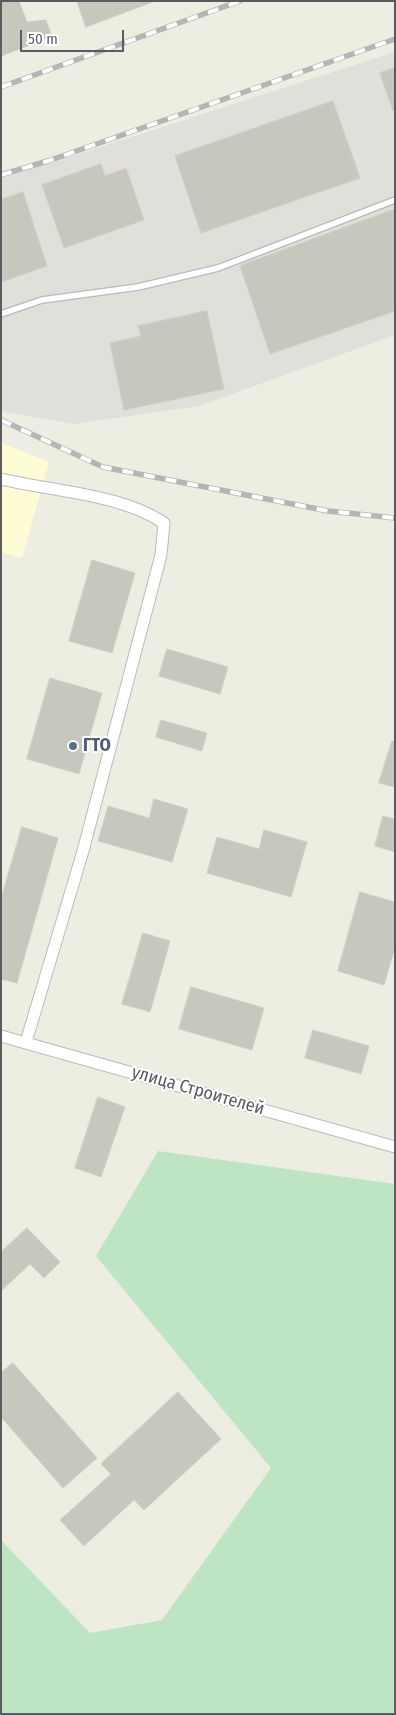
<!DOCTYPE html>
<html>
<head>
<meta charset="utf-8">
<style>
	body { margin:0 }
	#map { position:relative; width:396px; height:1715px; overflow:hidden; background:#edede1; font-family:"Fira Sans Condensed",sans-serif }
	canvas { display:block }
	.frame { position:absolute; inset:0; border:2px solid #5a5c62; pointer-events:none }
	.scale { position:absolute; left:20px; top:30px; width:104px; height:22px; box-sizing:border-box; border:2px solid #5a5c62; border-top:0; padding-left:6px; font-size:15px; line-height:18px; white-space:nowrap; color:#5a5c62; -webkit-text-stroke:4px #fff; paint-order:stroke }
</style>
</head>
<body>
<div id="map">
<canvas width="396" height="1715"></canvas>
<div class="frame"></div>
<div class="scale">50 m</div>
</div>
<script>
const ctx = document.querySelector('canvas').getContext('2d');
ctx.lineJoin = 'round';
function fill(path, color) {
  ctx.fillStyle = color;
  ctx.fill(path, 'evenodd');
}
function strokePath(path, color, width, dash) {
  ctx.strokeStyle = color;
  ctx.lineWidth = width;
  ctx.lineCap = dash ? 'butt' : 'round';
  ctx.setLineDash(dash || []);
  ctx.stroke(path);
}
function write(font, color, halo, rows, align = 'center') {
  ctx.font = font + ' "Fira Sans Condensed",sans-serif';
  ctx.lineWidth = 4;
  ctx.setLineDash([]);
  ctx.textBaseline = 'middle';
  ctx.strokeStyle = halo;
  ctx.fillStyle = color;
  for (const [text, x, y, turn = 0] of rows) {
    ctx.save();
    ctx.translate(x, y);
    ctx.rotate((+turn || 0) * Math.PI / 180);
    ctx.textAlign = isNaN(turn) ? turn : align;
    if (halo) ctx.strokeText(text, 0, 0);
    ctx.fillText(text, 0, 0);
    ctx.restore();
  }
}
const commercial = new Path2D(`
	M 1,443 L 49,462 L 22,558 L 1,552 Z`);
const industrial = new Path2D(`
	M 395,52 L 395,335 L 199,406 L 74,424 L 9,413 L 1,410 L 1,179 Z`);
const green = new Path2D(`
	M 158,1151 L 395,1184 L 395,1714 L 1,1714 L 1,1540 L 90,1633 L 162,1620 L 271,1468 L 96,1256 Z`);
const building = new Path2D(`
	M 1,1 L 19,1 L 27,22 L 46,20 L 52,37 L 1,56 Z
	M 77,1 L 153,1 L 153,2 L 86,27 Z
	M 395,68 L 395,110 L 393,111 L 380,73 Z
	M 333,101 L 360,178 L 201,233 L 175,156 Z
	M 101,164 L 105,176 L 126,168 L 144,220 L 64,248 L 42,185 Z
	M 23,192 L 47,266 L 1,282 L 1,200 Z
	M 395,209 L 395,311 L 270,354 L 240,266 Z
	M 207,311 L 224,389 L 124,410 L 110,343 L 141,336 L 138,326 Z
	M 92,560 L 135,573 L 112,653 L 69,641 Z
	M 167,649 L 228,667 L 220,694 L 159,676 Z
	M 50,678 L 102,693 L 79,774 L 27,759 Z
	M 161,720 L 207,733 L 202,751 L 156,737 Z
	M 392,741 L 395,742 L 395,787 L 379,783 Z
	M 154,799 L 188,809 L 172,862 L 98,841 L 108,806 L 149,818 Z
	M 383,816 L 395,819 L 395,852 L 375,846 Z
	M 22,827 L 58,838 L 17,983 L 1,979 L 1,899 Z
	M 264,830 L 307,842 L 291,897 L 207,873 L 217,837 L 259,849 Z
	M 360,892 L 395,902 L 395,947 L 384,985 L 338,971 Z
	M 143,933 L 170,941 L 150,1012 L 122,1004 Z
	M 191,987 L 264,1008 L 252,1050 L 179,1029 Z
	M 313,1030 L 369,1046 L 361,1074 L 305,1058 Z
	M 98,1097 L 125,1107 L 101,1177 L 75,1168 Z
	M 27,1228 L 60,1262 L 44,1278 L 30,1264 L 1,1291 L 1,1252 Z
	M 13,1363 L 97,1458 L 63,1488 L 1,1417 L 1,1373 Z
	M 178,1392 L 221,1439 L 144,1510 L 134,1500 L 84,1546 L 60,1520 L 111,1474 L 101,1464 Z`);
const lane = new Path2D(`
	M 1,314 L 42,300 L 138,287 L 218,268 L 395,200`);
const street = new Path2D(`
	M 1,479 C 52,491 121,494 164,523 L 161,555 L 83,851 L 26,1042
	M 1,1036 L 395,1147`);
const rail = new Path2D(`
	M 1,87 L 240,1
	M 1,175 L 51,160 L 395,39
	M 1,420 L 103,467 L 328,511 L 395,518`);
const markers = [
	[73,746,5,"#5c6f8a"]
];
const serviceNames = [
	["ГТО",83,746]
];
const streetNames = [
	["улица Строителей",198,1091,16]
];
fill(commercial, '#fefcd5');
fill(industrial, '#e0dfd9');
fill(green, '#bde5c4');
fill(building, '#c8c7be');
strokePath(building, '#d2cfbf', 1);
strokePath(lane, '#b9bac0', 8);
strokePath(street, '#b9bac0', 13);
strokePath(lane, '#fff', 5.5);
strokePath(street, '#fff', 11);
strokePath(rail, '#b5b5b6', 5.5);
strokePath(rail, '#fff', 4, [11]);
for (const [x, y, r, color] of markers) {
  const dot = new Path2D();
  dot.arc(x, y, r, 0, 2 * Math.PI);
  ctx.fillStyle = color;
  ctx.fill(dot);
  strokePath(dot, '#fff', 2);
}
write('bold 18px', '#4e5e75', '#fff', serviceNames, 'left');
write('18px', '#5a5c62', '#fff', streetNames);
</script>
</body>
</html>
